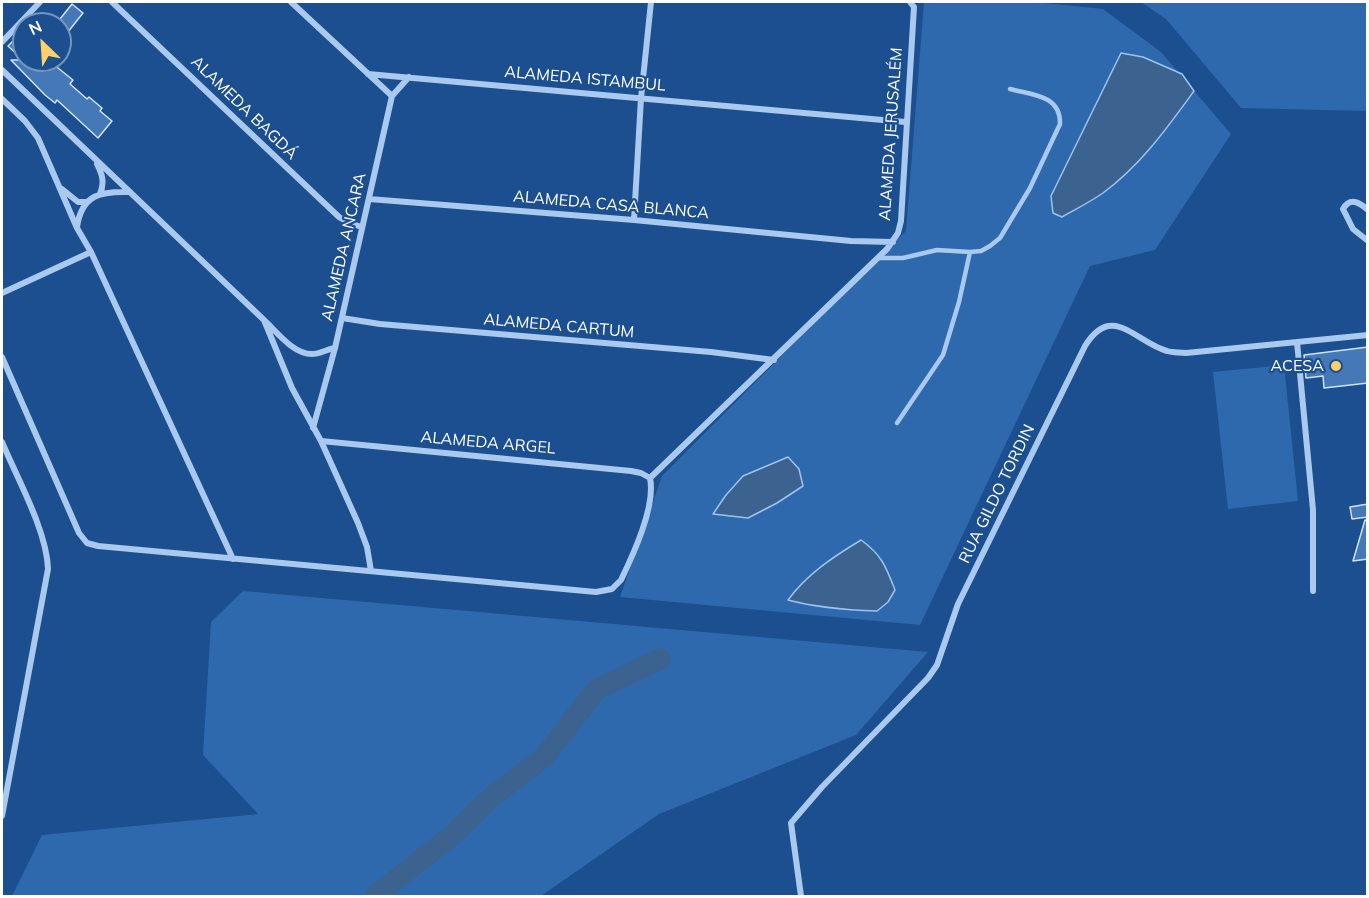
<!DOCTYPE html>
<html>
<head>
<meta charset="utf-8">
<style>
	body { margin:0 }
	#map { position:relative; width:1369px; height:898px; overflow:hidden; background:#1b4f8f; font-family:Mulish,sans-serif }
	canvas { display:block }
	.frame { position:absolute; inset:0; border:3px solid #fff; pointer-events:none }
	.north { position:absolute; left:12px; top:12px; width:60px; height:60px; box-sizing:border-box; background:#1b4f8f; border:2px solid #7695bc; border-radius:50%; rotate:335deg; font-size:16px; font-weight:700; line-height:24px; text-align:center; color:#fff }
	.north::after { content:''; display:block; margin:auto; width:21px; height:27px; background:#ffd166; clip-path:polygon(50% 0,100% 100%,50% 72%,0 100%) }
</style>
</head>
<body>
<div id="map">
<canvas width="1369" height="898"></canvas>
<div class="frame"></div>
<div class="north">N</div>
</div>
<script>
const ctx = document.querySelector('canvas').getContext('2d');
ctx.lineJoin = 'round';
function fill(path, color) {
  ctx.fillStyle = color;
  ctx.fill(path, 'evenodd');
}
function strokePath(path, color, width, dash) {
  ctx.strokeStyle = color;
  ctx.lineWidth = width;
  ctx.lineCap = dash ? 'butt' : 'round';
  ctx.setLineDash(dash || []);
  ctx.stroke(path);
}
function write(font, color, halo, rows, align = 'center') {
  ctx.font = font + ' Mulish,sans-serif';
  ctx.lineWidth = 4.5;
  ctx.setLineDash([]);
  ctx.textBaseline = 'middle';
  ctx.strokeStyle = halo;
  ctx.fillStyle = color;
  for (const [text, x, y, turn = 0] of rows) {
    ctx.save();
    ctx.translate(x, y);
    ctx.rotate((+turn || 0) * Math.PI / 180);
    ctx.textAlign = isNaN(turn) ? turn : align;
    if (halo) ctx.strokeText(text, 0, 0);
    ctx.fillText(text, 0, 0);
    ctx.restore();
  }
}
const green = new Path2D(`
	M 924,2 L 1035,2 L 1103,9 L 1161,52 L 1231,134 L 1155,250 L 1090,266 L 920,625 L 620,597 L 662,476 L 906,231 Z
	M 1141,2 L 1367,2 L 1367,111 L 1241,108 L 1166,19 Z
	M 1284,365 L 1298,501 L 1228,509 L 1213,372 Z
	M 243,591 L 928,652 L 856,735 L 659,814 L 541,896 L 12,896 L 42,835 L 258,814 L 203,755 L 211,622 Z`);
const water = new Path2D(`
	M 1121,53 L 1143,57 L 1182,74 L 1194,91 C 1167,128 1140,166 1103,193 C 1090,202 1076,209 1062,217 L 1053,213 L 1051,196 Z
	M 788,457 L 799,469 L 803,486 L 777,503 L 748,518 L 713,514 L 726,495 L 743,476 Z
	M 861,540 C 882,555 886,567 895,590 L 888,602 L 877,611 C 846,610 818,608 788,600 C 807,574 833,557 861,540 Z`);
const river = new Path2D(`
	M 375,896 L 455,833 L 489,799 L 544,757 L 596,690 L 660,659`);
const building = new Path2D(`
	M 72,4 L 83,13 L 60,42 L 60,19 Z
	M 24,30 L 24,60 L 48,60 L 73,80 L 70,84 L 87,99 L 89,97 L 102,108 L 100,111 L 112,121 L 98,138 L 57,100 L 55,103 L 45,95 L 11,60 L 23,60 L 8,46 Z
	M 1368,347 L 1368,383 L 1324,388 L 1323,376 L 1306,378 L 1304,355 Z
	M 1368,504 L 1368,517 L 1352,519 L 1350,507 Z
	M 1365,520 L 1368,521 L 1368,559 L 1353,561 Z`);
const service = new Path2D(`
	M 878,258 L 903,258 L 937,250 L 970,252 L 981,251 L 990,246 L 1000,238 L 1030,188 L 1060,124 C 1061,95 1032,95 1010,89
	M 897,423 L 943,355 L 959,302 L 970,252`);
const minor = new Path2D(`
	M 112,2 L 339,217 L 349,223 L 362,227
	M 291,2 L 392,96
	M 2,42 L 40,2
	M 2,70 L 264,320 L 292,388 L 321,441 L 358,523 L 367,547 L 371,571
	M 368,74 L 905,122
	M 2,99 L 25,121 L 38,138 L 77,228 L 91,252 L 233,559
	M 97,164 C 102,174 105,182 100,194
	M 62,189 L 78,202 L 85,202
	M 369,199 L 634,220 L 851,241 L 893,242
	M 1368,210 C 1359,202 1350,197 1343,209 L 1353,229 L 1368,241
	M 634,220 L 641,98 L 651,2
	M 77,227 C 82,194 101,191 130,192
	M 2,293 L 91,252
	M 342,318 L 380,324 L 711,352 L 774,360
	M 265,321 C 277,332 293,354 312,354 C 320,354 327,349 335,348
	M 1297,342 L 1313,510 L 1313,591
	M 2,357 L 79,533 L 87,543 L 98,546 L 596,592 L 612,589 L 621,580 C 633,555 656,506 650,478
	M 313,428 L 335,348 L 392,96 L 409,77
	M 321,441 L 631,471 L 641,473 L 650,478
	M 2,442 C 17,478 47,531 48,569 L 2,816
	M 650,478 L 887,249 L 898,233 L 901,221 L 914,7 L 910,2
	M 801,896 L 791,823 L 822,787 L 928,678 L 937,665 L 958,604 L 1085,346 C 1112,302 1135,342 1167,351 C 1173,353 1180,352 1186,353 L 1368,335`);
const markers = [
	[1336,366,6,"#ffd166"]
];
const streetNames = [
	["ALAMEDA ISTAMBUL",585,79,5],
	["ALAMEDA BAGDÁ",244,108,44],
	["ALAMEDA JERUSALÉM",891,134,-86],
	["ALAMEDA CASA BLANCA",611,205,5],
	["ALAMEDA ANCARA",344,247,-77],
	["ALAMEDA CARTUM",559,326,5],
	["ALAMEDA ARGEL",488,443,5],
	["RUA GILDO TORDIN",997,494,-64]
];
const poiNames = [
	["ACESA",1324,366]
];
fill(green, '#2e69ad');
fill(water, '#3c6290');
strokePath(water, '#9cc4f0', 1.5);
strokePath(river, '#3c6290', 21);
fill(building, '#4478b7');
strokePath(building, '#cfe3fa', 1.5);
strokePath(service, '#a9c9ee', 4.5);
strokePath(minor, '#a9c9ee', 6);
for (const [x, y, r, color] of markers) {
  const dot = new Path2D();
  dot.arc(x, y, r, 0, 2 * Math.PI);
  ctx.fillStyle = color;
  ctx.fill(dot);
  strokePath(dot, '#1b4f8f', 2);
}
write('16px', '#fff', '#1b4f8f', streetNames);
write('16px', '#fff', '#1b4f8f', poiNames, 'right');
</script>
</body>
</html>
